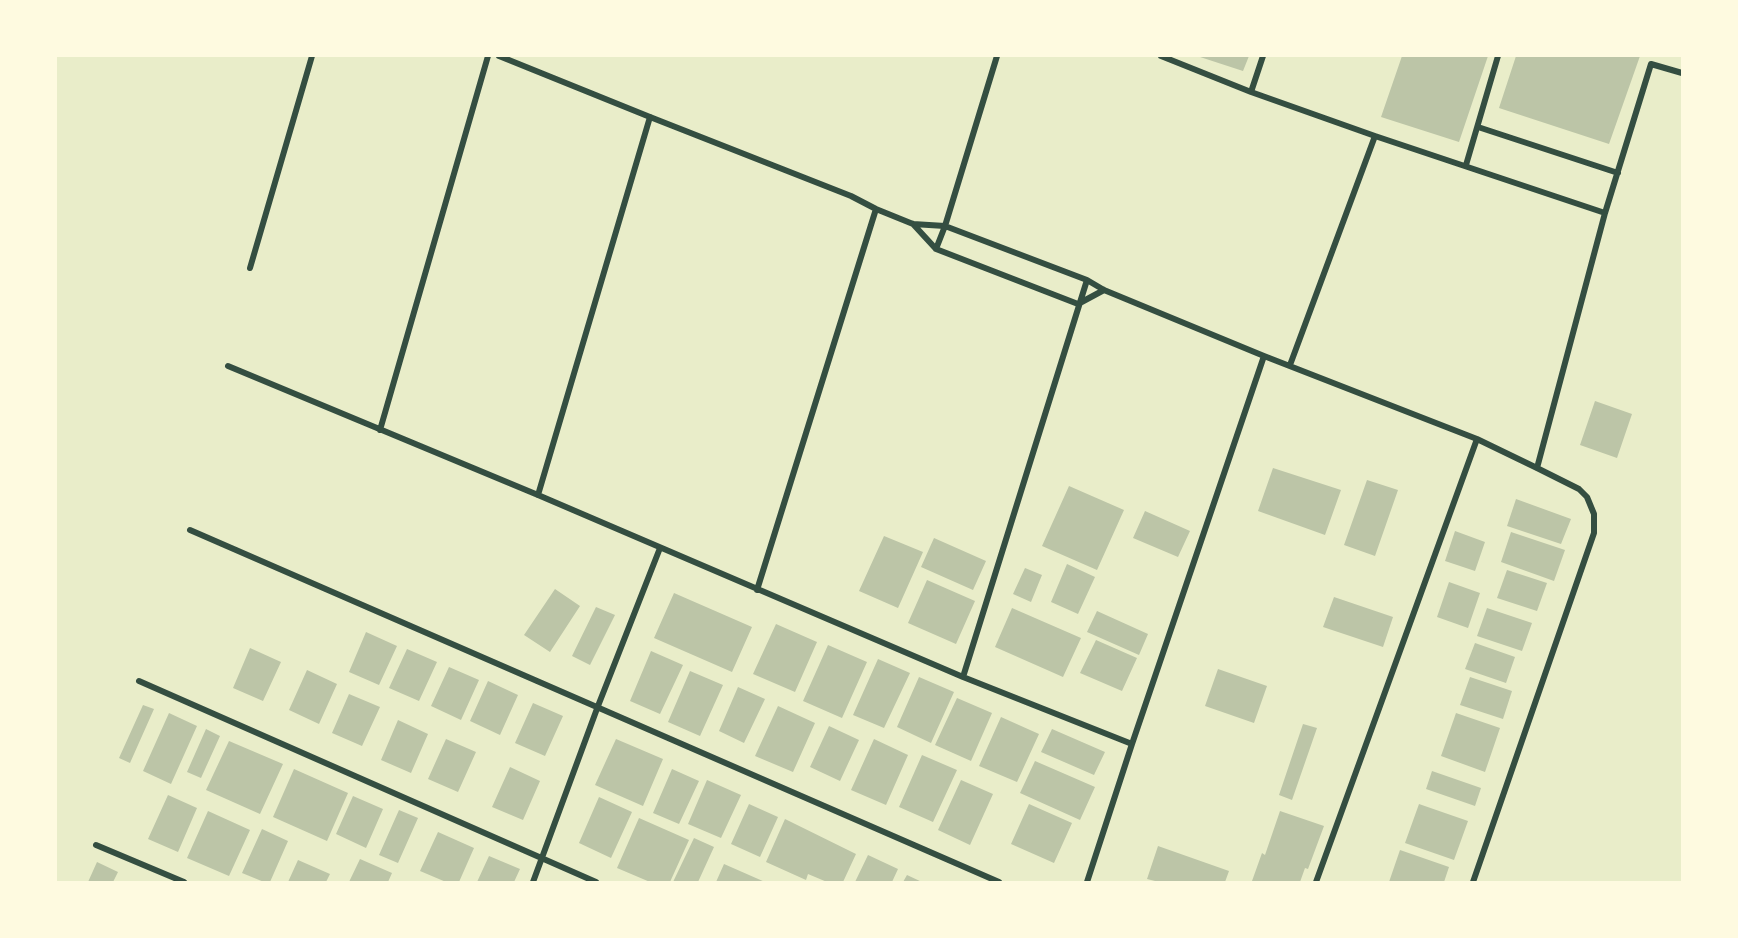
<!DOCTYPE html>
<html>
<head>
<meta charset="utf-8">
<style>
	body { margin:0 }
	#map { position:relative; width:1738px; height:938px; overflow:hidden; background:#e9edc9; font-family:Spectral,serif }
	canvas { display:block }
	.frame { position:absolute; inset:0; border:57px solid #fefae0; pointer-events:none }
</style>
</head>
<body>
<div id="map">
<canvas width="1738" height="938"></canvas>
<div class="frame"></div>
</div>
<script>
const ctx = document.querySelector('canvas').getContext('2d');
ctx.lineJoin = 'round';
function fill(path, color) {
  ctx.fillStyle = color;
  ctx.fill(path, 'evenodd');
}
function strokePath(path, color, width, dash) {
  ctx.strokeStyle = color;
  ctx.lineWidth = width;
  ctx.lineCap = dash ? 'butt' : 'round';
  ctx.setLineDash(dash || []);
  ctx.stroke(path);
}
const building = new Path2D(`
	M 1197,56 L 1249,56 L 1243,71 Z
	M 1402,56 L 1488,56 L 1459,142 L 1381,117 Z
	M 1516,56 L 1640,56 L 1609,144 L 1499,108 Z
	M 1595,401 L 1632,414 L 1617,458 L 1580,445 Z
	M 1273,468 L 1341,490 L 1325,535 L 1258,511 Z
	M 1367,480 L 1398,490 L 1375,556 L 1344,545 Z
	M 1069,486 L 1124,510 L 1097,570 L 1042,546 Z
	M 1516,499 L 1571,519 L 1561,544 L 1507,526 Z
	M 1145,511 L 1190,531 L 1178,557 L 1133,538 Z
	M 1455,531 L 1485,542 L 1475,571 L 1445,561 Z
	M 1511,532 L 1565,550 L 1554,581 L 1501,562 Z
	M 884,536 L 923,552 L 898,608 L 859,591 Z
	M 934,538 L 986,561 L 973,590 L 921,567 Z
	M 1067,564 L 1095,577 L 1078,614 L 1051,602 Z
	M 1025,568 L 1042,575 L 1031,602 L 1013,594 Z
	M 1507,570 L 1547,583 L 1537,611 L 1497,598 Z
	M 927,580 L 975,601 L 956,644 L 908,623 Z
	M 1449,582 L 1480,593 L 1468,628 L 1437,617 Z
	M 555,589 L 580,606 L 550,652 L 524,635 Z
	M 674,593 L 752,627 L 732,672 L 654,638 Z
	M 1334,597 L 1393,617 L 1383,647 L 1323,627 Z
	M 596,607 L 615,615 L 590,665 L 572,656 Z
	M 1012,608 L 1081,638 L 1063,677 L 995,647 Z
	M 1487,608 L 1532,623 L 1522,651 L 1477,636 Z
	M 1097,611 L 1148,634 L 1139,655 L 1087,632 Z
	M 776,624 L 817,642 L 795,692 L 753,674 Z
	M 366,632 L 397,646 L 379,685 L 349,672 Z
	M 1096,640 L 1137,658 L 1122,691 L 1080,673 Z
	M 1475,643 L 1515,657 L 1506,683 L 1465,669 Z
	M 828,645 L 867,662 L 842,718 L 803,701 Z
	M 250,648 L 281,662 L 263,701 L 233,688 Z
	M 407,649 L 437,662 L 419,701 L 389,688 Z
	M 651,651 L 683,665 L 660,714 L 630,701 Z
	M 878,659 L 910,673 L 884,728 L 853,715 Z
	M 449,667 L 479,680 L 461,720 L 431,706 Z
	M 1218,669 L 1267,686 L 1254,723 L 1205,706 Z
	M 307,670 L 337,684 L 319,724 L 289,710 Z
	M 690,671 L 723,685 L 700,736 L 668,722 Z
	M 919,677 L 954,692 L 931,743 L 897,727 Z
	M 1470,677 L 1512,691 L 1503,719 L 1460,705 Z
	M 488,681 L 518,695 L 500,735 L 470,721 Z
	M 738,687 L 765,699 L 744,743 L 719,731 Z
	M 349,694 L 380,707 L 362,746 L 332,733 Z
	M 957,698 L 992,713 L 971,761 L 935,745 Z
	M 533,703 L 563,716 L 545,756 L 515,743 Z
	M 143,705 L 154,709 L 130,763 L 119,758 Z
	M 778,706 L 815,723 L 793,772 L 755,756 Z
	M 169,713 L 197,726 L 171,784 L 143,771 Z
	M 1456,713 L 1500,728 L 1485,772 L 1441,756 Z
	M 1001,717 L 1039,734 L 1017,782 L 979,766 Z
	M 398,720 L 428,734 L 411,773 L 381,760 Z
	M 1303,724 L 1317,728 L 1292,800 L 1279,795 Z
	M 829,726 L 859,740 L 840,781 L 810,767 Z
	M 206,729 L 220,736 L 201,778 L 187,772 Z
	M 1052,729 L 1105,752 L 1094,775 L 1041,752 Z
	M 446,739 L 476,752 L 458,792 L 428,779 Z
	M 616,739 L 663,759 L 643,806 L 595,785 Z
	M 874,739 L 908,755 L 886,805 L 851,790 Z
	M 229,741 L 283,764 L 260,814 L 206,790 Z
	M 922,755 L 957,770 L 933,822 L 899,807 Z
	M 1035,761 L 1095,787 L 1080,820 L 1020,793 Z
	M 510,767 L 540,781 L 523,820 L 492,807 Z
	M 294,769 L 348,793 L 327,841 L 273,817 Z
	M 672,769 L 699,781 L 679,824 L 653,813 Z
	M 1432,771 L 1481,788 L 1475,806 L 1426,789 Z
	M 707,780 L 741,795 L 721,838 L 688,824 Z
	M 961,780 L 993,794 L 970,845 L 938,830 Z
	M 168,795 L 197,808 L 178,852 L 148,839 Z
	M 353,796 L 383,809 L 366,848 L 336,834 Z
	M 599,797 L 632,812 L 611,858 L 579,843 Z
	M 749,804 L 778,817 L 760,857 L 731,844 Z
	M 1029,804 L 1072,823 L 1054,863 L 1011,844 Z
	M 1419,804 L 1468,821 L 1454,860 L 1405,843 Z
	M 399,810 L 418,818 L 398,863 L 379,855 Z
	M 208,811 L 250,830 L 229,876 L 187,858 Z
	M 1280,811 L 1324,826 L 1308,869 L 1305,868 L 1300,882 L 1257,882 L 1252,881 L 1262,853 L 1265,855 Z
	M 639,818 L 689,840 L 670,882 L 650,882 L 617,868 Z
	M 785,819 L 856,854 L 843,882 L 827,882 L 808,874 L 806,880 L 766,862 Z
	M 262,829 L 288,841 L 270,882 L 264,882 L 242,873 Z
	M 438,832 L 474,848 L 459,882 L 446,882 L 420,871 Z
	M 694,838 L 714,847 L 698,882 L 673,882 Z
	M 1158,846 L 1229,871 L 1225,882 L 1159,882 L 1147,879 Z
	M 1400,850 L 1449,867 L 1444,882 L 1389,882 Z
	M 868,855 L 898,869 L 892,882 L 855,882 Z
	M 489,856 L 520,869 L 514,882 L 477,882 Z
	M 360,859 L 392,873 L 388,882 L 349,882 Z
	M 298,860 L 330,874 L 326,882 L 288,882 Z
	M 97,862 L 118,872 L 113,882 L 88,882 Z
	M 724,864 L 765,882 L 716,882 Z
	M 907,875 L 922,882 L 903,882 Z`);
const minor = new Path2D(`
	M 499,56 L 650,117 L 851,196 L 876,209 L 913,224 L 945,226 L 1087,280 L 1104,290 L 1264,356 L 1477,439 L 1537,468 L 1579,489 L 1587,497 L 1594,514 L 1594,533 L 1473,882
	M 1161,56 L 1251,92 L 1375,136 L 1605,213
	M 1251,92 L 1263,56
	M 1478,127 L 1618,173
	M 1466,165 L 1498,56
	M 913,224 L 936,249 L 1078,304 L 1104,290
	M 936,249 L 945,226 L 997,56
	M 250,268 L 312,56
	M 1290,365 L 1375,136
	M 228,366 L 538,495 L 963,677 L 1132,744
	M 380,430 L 488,56
	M 1537,468 L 1605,213 L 1651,64 L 1682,73
	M 538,495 L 650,117
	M 190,530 L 999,882
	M 757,590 L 876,209
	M 963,677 L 1087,280
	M 139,681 L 596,882
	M 96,845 L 184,882
	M 533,882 L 598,706 L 660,548
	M 1087,882 L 1132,744 L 1264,356
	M 1316,882 L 1477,439`);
fill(building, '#bcc5a7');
strokePath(minor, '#344e41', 6);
</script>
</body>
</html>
